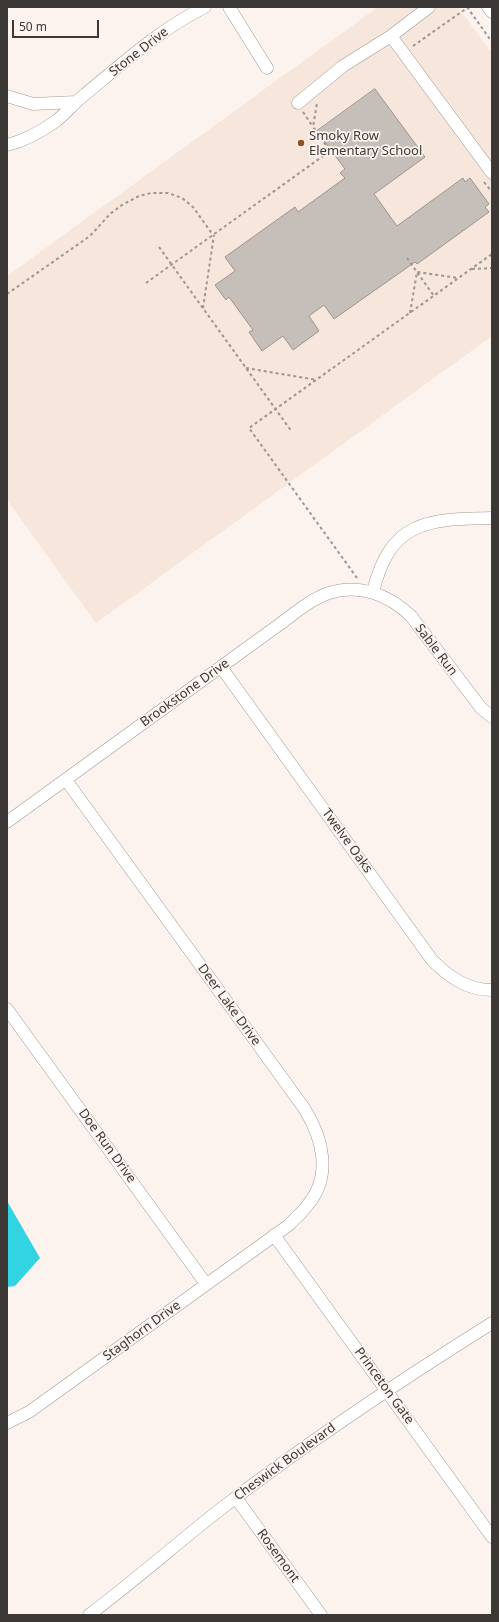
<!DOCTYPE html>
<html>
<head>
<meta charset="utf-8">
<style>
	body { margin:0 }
	#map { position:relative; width:499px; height:1622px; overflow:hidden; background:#fcf3ee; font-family:"Noto Sans",sans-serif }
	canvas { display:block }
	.frame { position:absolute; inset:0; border:8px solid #3b3836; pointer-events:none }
	.scale { position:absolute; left:12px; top:20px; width:87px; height:18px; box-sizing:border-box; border:2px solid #3b3836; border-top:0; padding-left:5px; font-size:12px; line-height:14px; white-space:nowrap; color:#3b3836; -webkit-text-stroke:3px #fcf3ee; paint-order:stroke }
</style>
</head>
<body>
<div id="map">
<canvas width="499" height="1622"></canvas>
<div class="frame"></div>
<div class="scale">50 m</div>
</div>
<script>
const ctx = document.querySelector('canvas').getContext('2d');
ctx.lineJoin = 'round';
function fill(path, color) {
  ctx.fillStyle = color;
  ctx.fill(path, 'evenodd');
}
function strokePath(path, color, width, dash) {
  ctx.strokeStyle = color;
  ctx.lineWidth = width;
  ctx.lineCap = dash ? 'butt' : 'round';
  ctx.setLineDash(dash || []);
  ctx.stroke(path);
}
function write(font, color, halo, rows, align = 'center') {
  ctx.font = font + ' "Noto Sans",sans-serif';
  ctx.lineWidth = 3.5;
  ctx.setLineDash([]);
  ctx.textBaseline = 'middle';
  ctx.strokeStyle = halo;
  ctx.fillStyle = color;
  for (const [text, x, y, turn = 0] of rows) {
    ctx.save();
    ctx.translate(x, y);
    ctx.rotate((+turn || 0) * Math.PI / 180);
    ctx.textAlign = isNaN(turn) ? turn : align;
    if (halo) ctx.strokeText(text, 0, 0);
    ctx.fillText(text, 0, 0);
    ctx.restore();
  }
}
const built = new Path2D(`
	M 378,7 L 458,7 L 492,54 L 492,336 L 96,623 L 7,500 L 7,276 Z`);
const water = new Path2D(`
	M 7,1201 L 40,1258 L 15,1286 L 7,1287 Z`);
const building = new Path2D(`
	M 375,89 L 425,157 L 374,194 L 397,226 L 463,178 L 465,182 L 470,178 L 489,204 L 485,207 L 489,212 L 417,264 L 415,262 L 334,319 L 324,305 L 309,316 L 319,331 L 293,350 L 283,336 L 262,351 L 249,332 L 253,330 L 229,297 L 226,300 L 215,285 L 235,271 L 225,257 L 295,207 L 298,212 L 345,178 L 340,173 L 345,169 L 317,131 Z`);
const path = new Path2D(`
	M 467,7 L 492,42
	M 413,46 L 467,8
	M 303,112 L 313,127
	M 484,182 L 492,192
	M 159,247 L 292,432
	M 407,258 L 434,296
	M 472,269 L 492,268
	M 146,283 L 330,151 L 313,127 L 317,103
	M 7,294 L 90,236 L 110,214 L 122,205 L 139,196 L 151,193 L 168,193 L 182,198 L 193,207 L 213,235
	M 203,308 L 214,235
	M 410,313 L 417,272 L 458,278
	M 246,368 L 317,380
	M 357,578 L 249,428 L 492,254`);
const minor = new Path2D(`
	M 229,7 L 267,68
	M 488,7 L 492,12
	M 391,36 L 492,173
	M 7,96 L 33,104 L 76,102
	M 298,103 L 343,66 L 391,36 L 429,7
	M 7,145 C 24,141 42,131 56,121 C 65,114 73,104 83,96 C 122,64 160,29 205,7
	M 373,592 C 390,521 427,519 492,518
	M 221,667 L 432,960 C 449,977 467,990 492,990
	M 7,822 L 280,624 C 295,613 311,599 329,593 C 359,583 389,595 411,616 L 481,708 L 492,717
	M 7,1009 L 206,1284
	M 274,1235 L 492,1537
	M 7,1423 L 29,1412 L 289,1225 C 294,1219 301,1214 306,1207 C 333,1177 323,1138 304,1108 L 66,780
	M 236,1498 L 321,1615
	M 89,1615 C 133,1582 175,1545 218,1511 C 306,1443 398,1382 492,1323`);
const markers = [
	[301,143,4,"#92521d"]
];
const streetNames = [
	["Stone Drive",139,52,-38],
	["Sable Run",436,650,53],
	["Brookstone Drive",185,693,-36],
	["Twelve Oaks",347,841,54],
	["Deer Lake Drive",229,1005,54],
	["Doe Run Drive",107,1146,54],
	["Staghorn Drive",142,1331,-36],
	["Princeton Gate",384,1386,54],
	["Cheswick Boulevard",285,1462,-36],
	["Rosemont",278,1556,54]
];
const poiNames = [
	["Smoky Row",309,136],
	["Elementary School",309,151]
];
fill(built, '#f6e6dc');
fill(water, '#32d4e1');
fill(building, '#c6beb9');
strokePath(building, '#9d9591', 1);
strokePath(minor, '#9f9893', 13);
strokePath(path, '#9c9692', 2, [3, 3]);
strokePath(minor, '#fff', 12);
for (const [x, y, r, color] of markers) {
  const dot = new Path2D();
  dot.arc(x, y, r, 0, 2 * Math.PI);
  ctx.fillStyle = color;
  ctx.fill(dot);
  strokePath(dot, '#fcf3ee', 1.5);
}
write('13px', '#3b3836', '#fcf3ee', streetNames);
write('13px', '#3b3836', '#fcf3ee', poiNames, 'left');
</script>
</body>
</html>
